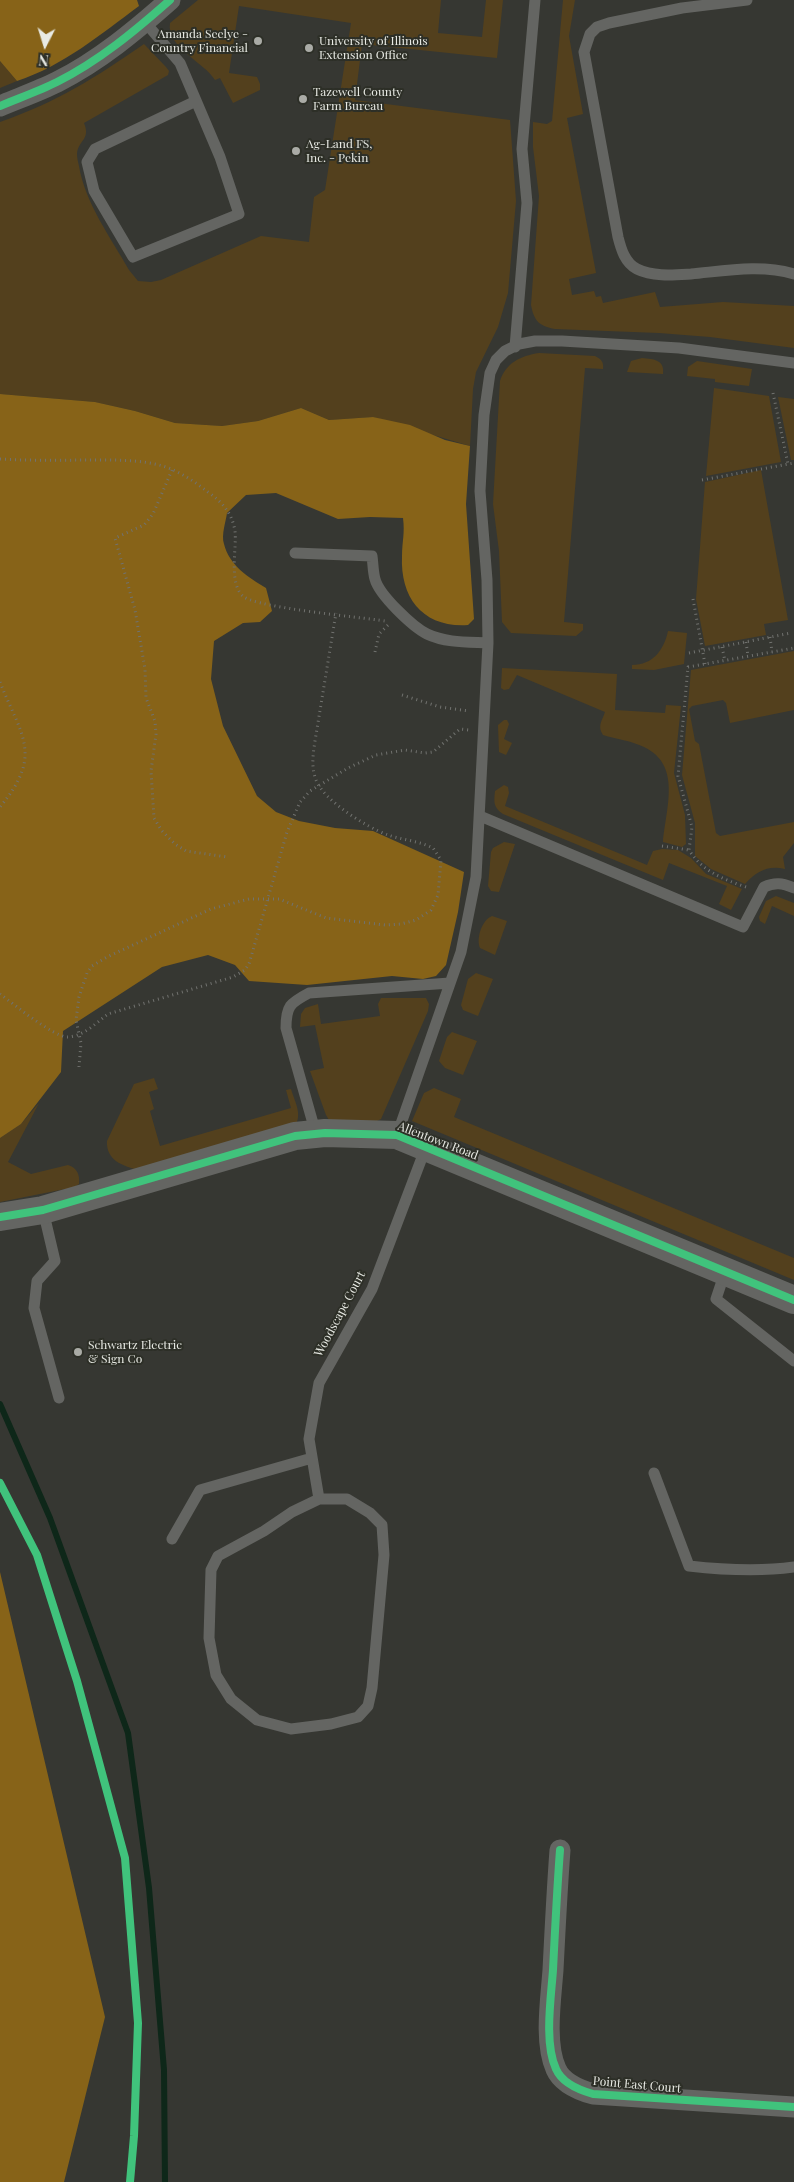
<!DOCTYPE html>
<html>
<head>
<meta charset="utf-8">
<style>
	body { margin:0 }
	#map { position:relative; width:794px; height:2182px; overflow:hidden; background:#363732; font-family:"Playfair Display",serif }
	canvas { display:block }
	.north { position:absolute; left:20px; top:20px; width:50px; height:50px; -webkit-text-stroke:4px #2d2f27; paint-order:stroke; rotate:185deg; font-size:14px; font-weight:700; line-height:20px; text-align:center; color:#e8eae4 }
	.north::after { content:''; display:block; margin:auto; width:18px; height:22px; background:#e8eae4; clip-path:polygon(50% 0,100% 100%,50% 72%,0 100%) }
</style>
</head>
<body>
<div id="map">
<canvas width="794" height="2182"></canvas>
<div class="north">N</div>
</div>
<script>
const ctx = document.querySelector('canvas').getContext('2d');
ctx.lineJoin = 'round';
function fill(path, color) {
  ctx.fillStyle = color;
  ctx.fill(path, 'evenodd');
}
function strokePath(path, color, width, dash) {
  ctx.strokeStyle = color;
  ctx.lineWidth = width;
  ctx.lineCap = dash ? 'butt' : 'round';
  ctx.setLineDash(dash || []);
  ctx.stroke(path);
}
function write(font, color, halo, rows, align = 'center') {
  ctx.font = font + ' "Playfair Display",serif';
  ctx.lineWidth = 4;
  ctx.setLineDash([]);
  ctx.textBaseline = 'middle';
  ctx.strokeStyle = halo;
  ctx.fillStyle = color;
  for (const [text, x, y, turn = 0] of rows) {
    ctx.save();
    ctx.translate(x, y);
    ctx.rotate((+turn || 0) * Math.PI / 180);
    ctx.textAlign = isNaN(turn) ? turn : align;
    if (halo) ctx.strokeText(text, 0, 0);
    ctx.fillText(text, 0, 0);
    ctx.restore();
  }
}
const green = new Path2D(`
	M 198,0 L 441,0 L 438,33 L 482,37 L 486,0 L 503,0 L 497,58 L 362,44 L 355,100 L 510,120 L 516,201 L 508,293 L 498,327 L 476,372 L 473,389 L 470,446 L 373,417 L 329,420 L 301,408 L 258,421 L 222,426 L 175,423 L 135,411 L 95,402 L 0,394 L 0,122 C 57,102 95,78 144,44 L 166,67 L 169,71 L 168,75 L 84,123 C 91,140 78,140 77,154 C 77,158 78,162 79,166 C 85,203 111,238 129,270 L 138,281 L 151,282 L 161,280 L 261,236 L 309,242 L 314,197 L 325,190 L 351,23 L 239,6 L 229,73 L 257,77 L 260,84 L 260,90 L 233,103 L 220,78 L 215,80 C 204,62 166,47 170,23 Z
	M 563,0 L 575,0 L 569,36 L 583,114 L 567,118 L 596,273 L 569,279 L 572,295 L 594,291 L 596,297 L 601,296 L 603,303 L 655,292 L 660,307 L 723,302 L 794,306 L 794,348 L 710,337 L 659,333 L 555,329 C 539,326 534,321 531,305 L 539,196 L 533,147 L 533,122 L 547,124 L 552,121 Z
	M 0,61 L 17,81 L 0,88 Z
	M 539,353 L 595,356 C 601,359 604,362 603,369 L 585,368 L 564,622 L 583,624 L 583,630 L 576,636 L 511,633 L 502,622 L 499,551 L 493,504 L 500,381 C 506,363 520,356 539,353 Z
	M 642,358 C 654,359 665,360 663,374 L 627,372 L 631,361 Z
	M 697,361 L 752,369 L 749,386 L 715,382 L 715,379 L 687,376 L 688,367 Z
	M 714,388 L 769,396 L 781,462 L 706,476 Z
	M 778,397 L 794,399 L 794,460 L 791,460 Z
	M 761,470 L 788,620 L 764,624 L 766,635 L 705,646 L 696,599 L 705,482 Z
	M 668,631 L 687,633 L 684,664 L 654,670 L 632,669 L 632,665 C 653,665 664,650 668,631 Z
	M 794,651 L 794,710 L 730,723 L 726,703 L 723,700 L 692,706 L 689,709 L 695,741 L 699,744 L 716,833 L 720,836 L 794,822 L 794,843 L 783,857 L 785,869 C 768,865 757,871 745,884 L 711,869 L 695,856 L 695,823 L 682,775 L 691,670 Z
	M 502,668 L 617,674 L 615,710 L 665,713 L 666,705 L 681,706 L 674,773 L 685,815 L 686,844 L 682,847 L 663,842 C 666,808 682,765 644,747 C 632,741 616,739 603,735 C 597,726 602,721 605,712 L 517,675 L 509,689 L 504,690 L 501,688 Z
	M 504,720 L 507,720 L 509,724 L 504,739 L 512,743 L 506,755 L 499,752 L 498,725 Z
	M 504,785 L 508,787 L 509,793 L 505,806 L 647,865 L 653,851 L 662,849 L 678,850 L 691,858 L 706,874 L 742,889 L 731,910 L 719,904 L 727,886 L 669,863 L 663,880 L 503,814 C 493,807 494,802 495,791 Z
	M 504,842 L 515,844 L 499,892 L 491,891 L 488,886 L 491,852 L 493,848 Z
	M 776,896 L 794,903 L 794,916 L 772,906 L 765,924 L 760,921 L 759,917 L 766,901 Z
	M 492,916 L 507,921 L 495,955 L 480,948 C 476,938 482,920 492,916 Z
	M 476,973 L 493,979 L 478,1016 L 463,1010 L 461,1005 L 468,979 Z
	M 381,998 L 426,998 L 429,1004 L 428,1011 L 381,1119 L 373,1123 L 329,1120 L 326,1115 L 310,1071 L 324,1068 L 315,1025 L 300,1027 L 301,1014 L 305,1008 L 318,1004 L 321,1024 L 380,1016 L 378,1004 Z
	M 452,1032 L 477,1041 L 463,1075 L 445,1068 L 439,1061 L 447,1037 Z
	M 154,1078 L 158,1089 L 149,1092 L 154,1109 L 150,1111 L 160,1146 L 291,1108 L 286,1090 L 291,1089 C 294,1100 302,1113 296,1124 L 139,1170 C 122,1166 106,1160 107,1141 L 134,1084 Z
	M 434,1088 L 461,1099 L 454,1117 L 794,1258 L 794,1280 L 412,1121 L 424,1093 Z
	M 39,1103 L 8,1162 L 31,1174 L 68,1165 C 77,1168 80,1174 79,1184 L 67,1192 L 65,1189 L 0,1202 L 0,1138 L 21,1124 Z`);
const forest = new Path2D(`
	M 0,0 L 137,0 L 139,6 C 101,34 63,66 17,81 L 0,61 Z
	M 0,394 L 95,402 L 135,411 L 175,423 L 222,426 L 258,421 L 301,408 L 329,420 L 373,417 L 410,425 L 445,440 L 470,446 L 466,504 L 474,619 L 468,625 C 424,628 400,599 402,556 C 402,541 405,534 403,518 L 370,517 L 338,519 L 276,493 L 246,495 L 227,513 C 226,521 221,535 224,544 C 229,565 249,578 266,588 L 272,611 L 260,622 L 243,623 L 214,641 L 211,679 L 223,726 L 257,796 L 276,812 L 299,821 L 335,828 L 373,831 L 464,872 L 458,912 L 446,965 L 436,976 L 423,979 L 392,976 L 307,985 L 249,981 L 235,965 L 208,955 L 162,967 L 63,1031 L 61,1072 L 21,1124 L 0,1138 Z
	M 0,1572 L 105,2017 L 64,2182 L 0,2182 Z`);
const stream = new Path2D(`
	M 0,1404 L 50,1518 L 128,1733 L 149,1888 L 164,2070 L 165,2182`);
const path = new Path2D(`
	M 773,393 L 788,464
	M 0,459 C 33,461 66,460 98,460 C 119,460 139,460 159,465 C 176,469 194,481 208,492 C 223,503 232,513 235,531 C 237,548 228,585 244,597 C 260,608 359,617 385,621
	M 172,470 L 153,514 L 144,525 L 115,538 L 135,610 L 145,669 L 146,698 L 155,721 L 156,734 L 151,771 L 154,818 L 162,831 L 175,844 L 186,851 L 227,857
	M 702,480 L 794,463
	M 693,599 L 705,664
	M 770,637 L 772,652
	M 746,642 L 748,656
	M 722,647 L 725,661
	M 375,652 L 379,634 L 390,623
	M 689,653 L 791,633
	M 0,682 C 21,736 44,754 0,807
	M 402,695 L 440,707 L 469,711
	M 662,846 L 689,850
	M 746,887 C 723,879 703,872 689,850 L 692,827 L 678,776 L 688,667 L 794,648
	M 0,994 C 14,1004 53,1037 68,1037 C 84,1036 96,1023 108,1014 L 233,977 L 245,970 L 249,964 L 287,832 L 300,802 L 310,791 L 348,768 L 376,755 L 405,750 L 425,753 L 433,752 L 460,729 L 469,730
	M 79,1067 L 81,1043 L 76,1020 L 79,997 L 87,973 L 92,966 L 107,957 L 211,909 L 249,899 L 279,899 L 326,918 L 385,925 L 401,924 L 416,920 L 431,910 L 438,895 L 441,860 L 433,848 C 419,841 403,840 388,835 C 368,828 324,801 316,780 C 311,767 313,754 315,741 L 336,613`);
const service = new Path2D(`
	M 747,0 L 682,8 L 609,23 L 597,27 L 590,34 L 584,52 L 618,237 C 621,249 625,263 637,269 C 653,277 674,275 691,274 C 724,271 761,264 794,274
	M 145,22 L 180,63 L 220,157 L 239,214 L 133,257 L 94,191 L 87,162 L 95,149 L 196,101
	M 515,347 L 527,203 L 522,149 L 535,0
	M 295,553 L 372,556 C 373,563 373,572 375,579 C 379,595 413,627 427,634 C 446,643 468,642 488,643
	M 480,816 L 743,927 L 764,887 C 775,882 782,883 794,888
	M 316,1134 L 286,1028 C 286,1006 290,1003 309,993 L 450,983
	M 397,1135 L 461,952 L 476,877 L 488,643 L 487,580 L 480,491 L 484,415 L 490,373 L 496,360 L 505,351 L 519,344 L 535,341 L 562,341 L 679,348 L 794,363
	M 43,1210 L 55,1261 L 37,1281 L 34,1308 L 59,1398
	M 725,1272 L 716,1299 L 794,1361
	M 654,1473 L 689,1566 C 724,1570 759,1572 794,1567
	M 319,1499 L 347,1499 L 370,1513 L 382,1525 L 384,1555 L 372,1688 L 368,1706 L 358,1717 L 331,1724 L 291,1729 L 257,1720 L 231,1699 L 216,1675 L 209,1638 L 211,1570 L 218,1556 L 264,1531 L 292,1512 Z
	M 319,1499 L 309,1439 L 319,1383 L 372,1289 L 426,1147
	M 172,1539 L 200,1490 L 312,1458`);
const minor = new Path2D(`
	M 0,106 C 19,98 39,91 57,82 C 99,61 136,30 170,0
	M 560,1850 C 557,1890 555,1930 553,1970 C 551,1998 544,2043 556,2069 C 562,2083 579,2090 593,2094 L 794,2107`);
const tertiary = new Path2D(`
	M 0,1217 L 43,1210 L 295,1136 L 325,1133 L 397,1135 L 794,1300`);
const cycleway = new Path2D(`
	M 0,106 C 19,98 39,91 57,82 C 99,61 136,30 170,0
	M 0,1217 L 43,1210 L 295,1136 L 325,1133 L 397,1135 L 794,1300
	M 0,1483 L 37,1555 L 77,1681 L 125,1858 L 138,2023 L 134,2136 L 130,2182
	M 560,1850 C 557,1890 555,1930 553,1970 C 551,1998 544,2043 556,2069 C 562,2083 579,2090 593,2094 L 794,2107`);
const markers = [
	[258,41,5,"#aaaba6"],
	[309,48,5,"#aaaba6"],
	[303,99,5,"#aaaba6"],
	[296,151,5,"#aaaba6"],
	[78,1352,5,"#aaaba6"]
];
const poiNames = [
	["Amanda Seelye -",248,34,"right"],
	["Country Financial",248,48,"right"],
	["University of Illinois",319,41],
	["Extension Office",319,55],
	["Tazewell County",313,92],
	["Farm Bureau",313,106],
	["Ag-Land FS,",306,144],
	["Inc. - Pekin",306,158],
	["Schwartz Electric",88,1345],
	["& Sign Co",88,1359]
];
const streetNames = [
	["Allentown Road",438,1141,21],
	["Woodscape Court",340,1314,-62],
	["Point East Court",637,2085,5]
];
fill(green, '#53401d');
fill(forest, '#876318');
strokePath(stream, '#0e2719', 6);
strokePath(path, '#71726f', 3, [1, 4]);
strokePath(service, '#646562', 11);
strokePath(minor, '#646562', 21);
strokePath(tertiary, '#646562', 28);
strokePath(cycleway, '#40c37c', 8);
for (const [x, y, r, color] of markers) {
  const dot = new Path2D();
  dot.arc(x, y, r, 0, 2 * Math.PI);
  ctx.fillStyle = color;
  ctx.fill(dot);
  strokePath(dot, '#2d2f27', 2);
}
write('12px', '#e8eae4', '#2d2f27', poiNames, 'left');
write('12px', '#e8eae4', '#2d2f27', streetNames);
</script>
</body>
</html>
